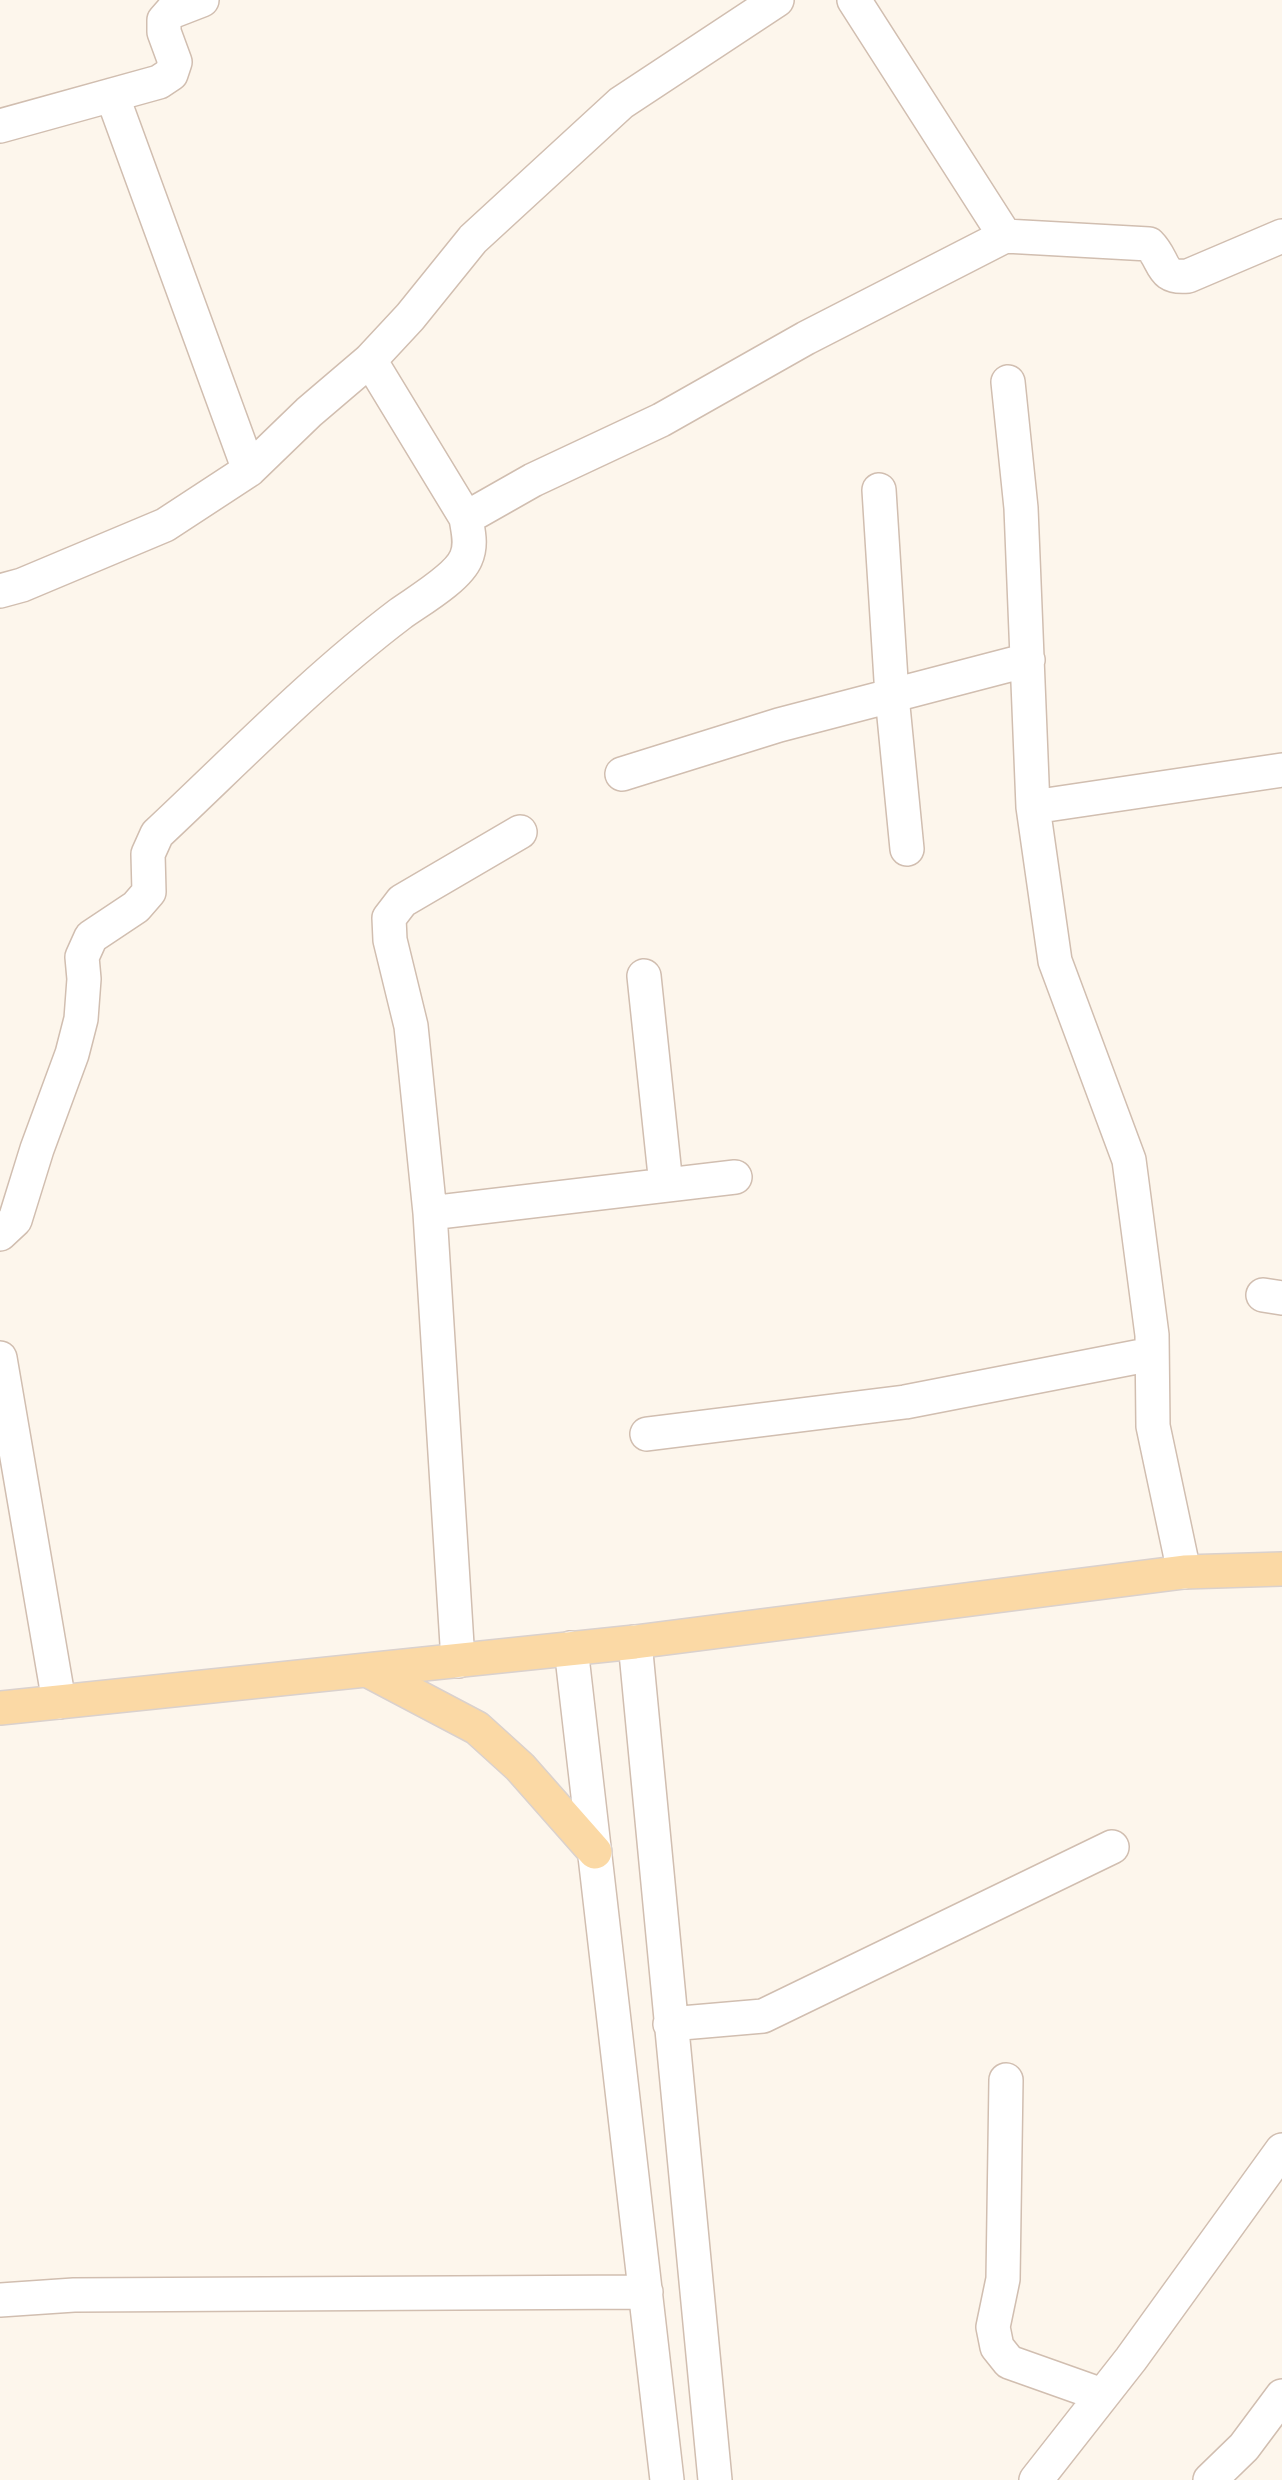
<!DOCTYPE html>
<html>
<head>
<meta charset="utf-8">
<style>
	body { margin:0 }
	canvas { display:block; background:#fdf6ec }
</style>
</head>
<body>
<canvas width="1282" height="2480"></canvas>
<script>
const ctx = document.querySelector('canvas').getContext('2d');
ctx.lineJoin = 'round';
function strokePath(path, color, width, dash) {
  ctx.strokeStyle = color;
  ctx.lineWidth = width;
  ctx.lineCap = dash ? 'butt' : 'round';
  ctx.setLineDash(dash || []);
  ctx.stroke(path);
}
const minor = new Path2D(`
	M 112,95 L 249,470
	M 0,126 L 159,82 L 171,74 L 175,62 L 164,32 L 164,20 L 171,12 L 202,0
	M 1005,236 L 1149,244 C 1166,261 1159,279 1188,276 L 1282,236
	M 1008,382 L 1021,508 L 1033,807 L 1055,961 L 1129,1160 L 1152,1335 L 1153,1426 L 1184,1572
	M 879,490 L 892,696 L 907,849
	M 466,518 L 533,480 L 661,420 L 806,338 L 1005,236 L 854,0
	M 0,591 L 22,585 L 165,525 L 249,470 L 309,412 L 370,360 L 410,317 L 473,239 L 621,103 L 777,0
	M 622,774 L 779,725 L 1028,660
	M 1033,807 L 1282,770
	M 644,976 L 666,1185
	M 430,1213 L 735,1177
	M 0,1234 L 15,1220 L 37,1149 L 72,1054 L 81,1019 L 84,979 L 82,957 L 91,937 L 136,907 L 149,892 L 148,854 L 157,834 C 236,760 313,680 400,614 C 418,601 458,578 466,558 C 472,545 468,531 466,518 L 370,360
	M 1263,1295 L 1282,1298
	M 0,1358 L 59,1702
	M 647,1434 L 905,1402 L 1152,1354
	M 635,1642 L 715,2480
	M 571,1648 L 667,2480
	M 458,1661 L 430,1213 L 411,1026 L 390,940 L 389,918 L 402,901 L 520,832
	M 670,2024 L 763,2016 L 1112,1847
	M 1006,2080 L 1003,2279 L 993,2327 L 997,2347 L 1009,2362 L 1102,2395
	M 0,2300 L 74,2295 L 646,2292
	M 1036,2480 L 1131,2359 L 1282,2150
	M 1210,2480 L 1244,2447 L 1282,2396`);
const major = new Path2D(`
	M 367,1670 L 477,1728 L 520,1767 L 595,1852
	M 0,1708 L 635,1642 L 1184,1572 L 1282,1569`);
strokePath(minor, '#d1beb0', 36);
strokePath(major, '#dad1cd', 36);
strokePath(minor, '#fff', 33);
strokePath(major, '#fbd9a5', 33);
</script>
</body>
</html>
